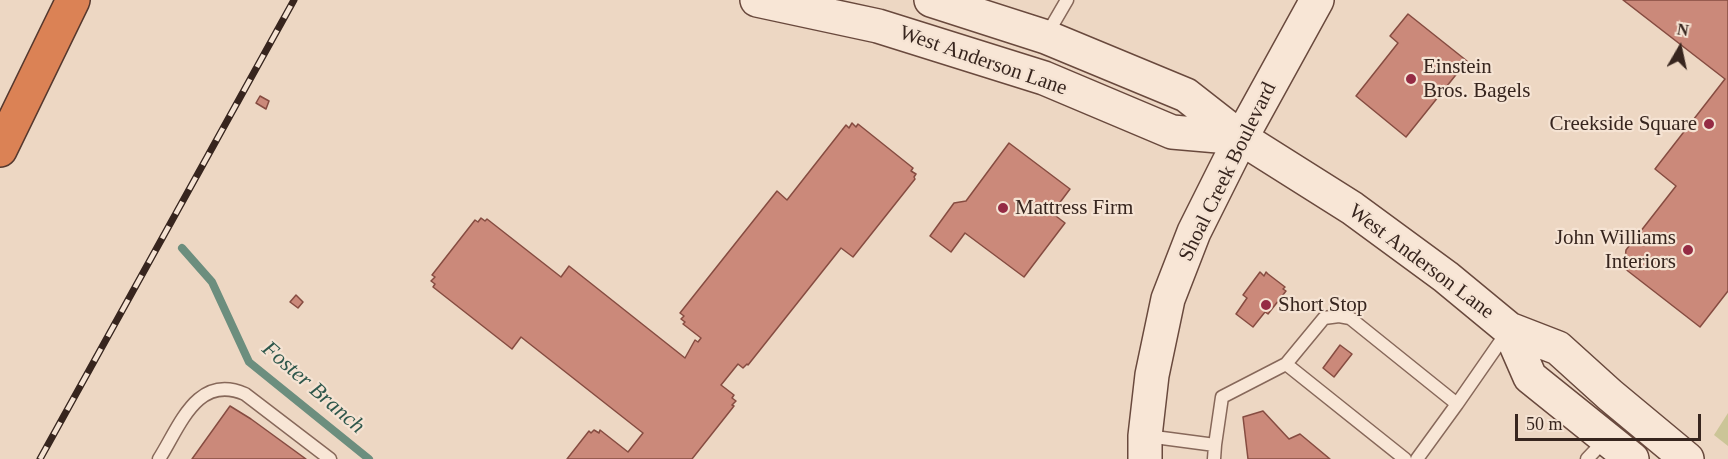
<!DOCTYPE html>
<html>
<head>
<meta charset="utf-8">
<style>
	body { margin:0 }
	#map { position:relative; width:1728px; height:459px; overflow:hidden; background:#edd7c3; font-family:Georgia,serif }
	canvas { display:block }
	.north { position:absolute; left:1650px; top:18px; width:60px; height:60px; -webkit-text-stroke:4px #f5e3d3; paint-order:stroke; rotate:9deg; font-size:16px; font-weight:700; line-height:24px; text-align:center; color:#37251e }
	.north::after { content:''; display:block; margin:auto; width:21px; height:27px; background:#37251e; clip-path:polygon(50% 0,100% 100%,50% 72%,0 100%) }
	.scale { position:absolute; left:1515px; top:414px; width:186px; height:27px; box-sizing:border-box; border:3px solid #37251e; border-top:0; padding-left:8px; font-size:18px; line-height:21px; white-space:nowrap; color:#37251e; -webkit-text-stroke:4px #f5e3d3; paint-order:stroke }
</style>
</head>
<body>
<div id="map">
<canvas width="1728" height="459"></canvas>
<div class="north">N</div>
<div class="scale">50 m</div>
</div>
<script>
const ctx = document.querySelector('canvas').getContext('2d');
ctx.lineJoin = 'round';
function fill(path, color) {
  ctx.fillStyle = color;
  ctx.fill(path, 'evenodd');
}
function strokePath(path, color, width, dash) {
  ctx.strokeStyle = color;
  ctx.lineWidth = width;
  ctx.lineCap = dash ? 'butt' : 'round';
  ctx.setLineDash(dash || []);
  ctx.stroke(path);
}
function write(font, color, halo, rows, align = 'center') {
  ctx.font = font + ' Georgia,serif';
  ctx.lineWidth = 4.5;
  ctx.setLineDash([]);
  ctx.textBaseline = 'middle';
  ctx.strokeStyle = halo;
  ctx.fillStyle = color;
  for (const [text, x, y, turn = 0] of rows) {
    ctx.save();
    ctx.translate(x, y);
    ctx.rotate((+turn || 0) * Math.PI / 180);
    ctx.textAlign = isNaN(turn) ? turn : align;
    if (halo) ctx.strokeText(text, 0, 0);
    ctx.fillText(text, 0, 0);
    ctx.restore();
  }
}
const green = new Path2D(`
	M 1728,413 L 1728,446 L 1714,435 Z`);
const stream = new Path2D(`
	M 182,248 L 212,282 L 249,362 L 369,459`);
const building = new Path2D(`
	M 1623,0 L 1728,0 L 1728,291 L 1700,327 L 1624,268 L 1626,250 L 1676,186 L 1655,169 L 1725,79 Z
	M 1408,14 L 1467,61 L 1406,137 L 1356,96 L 1398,43 L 1390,36 Z
	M 260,96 L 269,101 L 266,109 L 256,103 Z
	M 852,123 L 856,127 L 858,124 L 913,168 L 911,171 L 916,174 L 914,177 L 915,179 L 853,257 L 841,248 L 748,365 L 747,364 L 743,368 L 738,364 L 721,385 L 734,395 L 732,398 L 736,401 L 732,405 L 734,406 L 692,459 L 567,459 L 589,431 L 591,433 L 594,430 L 599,433 L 600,430 L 628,452 L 643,433 L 521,337 L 512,349 L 433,287 L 435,284 L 431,281 L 435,277 L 432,275 L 475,220 L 478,222 L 481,218 L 485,221 L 487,219 L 561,277 L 569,266 L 685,358 L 695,340 L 698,342 L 701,338 L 683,324 L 685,322 L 681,319 L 684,316 L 680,313 L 777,191 L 787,200 L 846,125 L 849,128 Z
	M 1009,143 L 1070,189 L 1052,213 L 1065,223 L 1024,277 L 965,233 L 951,252 L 930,236 L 954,203 L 966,201 Z
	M 1260,272 L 1264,276 L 1266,272 L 1268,274 L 1285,287 L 1283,289 L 1286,291 L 1268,314 L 1265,312 L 1253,327 L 1236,314 L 1247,298 L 1243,295 Z
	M 296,295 L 303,302 L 298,308 L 290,302 Z
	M 1340,345 L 1352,354 L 1334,377 L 1323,368 Z
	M 230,406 L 251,419 L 306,459 L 192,459 Z
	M 1263,411 L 1289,439 L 1300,434 L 1330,459 L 1248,459 L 1243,417 Z`);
const lane = new Path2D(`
	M 1046,36 L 1067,0
	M 1286,364 L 1405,459
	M 1147,436 L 1215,445 L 1214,459
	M 1215,445 L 1222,397 L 1286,364 L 1324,318 L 1339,316 L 1350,318 L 1457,404 L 1507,332
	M 159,459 C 180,426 197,373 245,394 L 330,459
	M 1417,459 L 1457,404
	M 1587,459 L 1606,439`);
const secondary = new Path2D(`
	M 757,0 L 878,26 L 1044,78 L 1172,132 L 1241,138
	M 931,0 L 1046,37 L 1186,95 L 1241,138 L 1352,208 L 1446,277 L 1509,329 L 1558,348 L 1610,395 L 1687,459
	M 1509,329 L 1530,377 L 1632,459
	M 1145,459 L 1145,436 L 1152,375 L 1168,299 L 1194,232 L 1241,138 L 1317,0`);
const highway = new Path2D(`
	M 0,150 L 73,0`);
const rail = new Path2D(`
	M 40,459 L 294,0`);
const markers = [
	[1411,79,6,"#952b44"],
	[1709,124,6,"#952b44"],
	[1003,208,6,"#952b44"],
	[1688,250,6,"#952b44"],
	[1266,305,6,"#952b44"]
];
const streetNames = [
	["West Anderson Lane",983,61,19],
	["Shoal Creek Boulevard",1228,172,-64],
	["West Anderson Lane",1421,262,37]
];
const poiNames = [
	["Einstein",1423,67],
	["Bros. Bagels",1423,91],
	["Creekside Square",1697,124,"right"],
	["Mattress Firm",1015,208],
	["John Williams",1676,238,"right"],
	["Interiors",1676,262,"right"],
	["Short Stop",1278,305]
];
const waterNames = [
	["Foster Branch",313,388,41]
];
fill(green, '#cbc597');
strokePath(stream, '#6c8e7e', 8);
fill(building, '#cb897a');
strokePath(building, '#864c41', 1.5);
strokePath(lane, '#87685a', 15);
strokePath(secondary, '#69493d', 36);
strokePath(highway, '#55382e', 36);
strokePath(lane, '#f8e6d6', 12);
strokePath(secondary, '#f8e6d6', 33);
strokePath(highway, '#db8255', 33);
strokePath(rail, '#37251e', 7);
strokePath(rail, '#f5e3d3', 4.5, [14]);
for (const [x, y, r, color] of markers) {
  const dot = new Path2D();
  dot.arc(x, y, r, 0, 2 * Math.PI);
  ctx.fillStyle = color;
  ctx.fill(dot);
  strokePath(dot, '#f5e3d3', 2);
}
write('21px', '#37251e', '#f5e3d3', streetNames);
write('21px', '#37251e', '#f5e3d3', poiNames, 'left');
write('italic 22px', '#2e574b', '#f5e3d3', waterNames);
</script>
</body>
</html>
